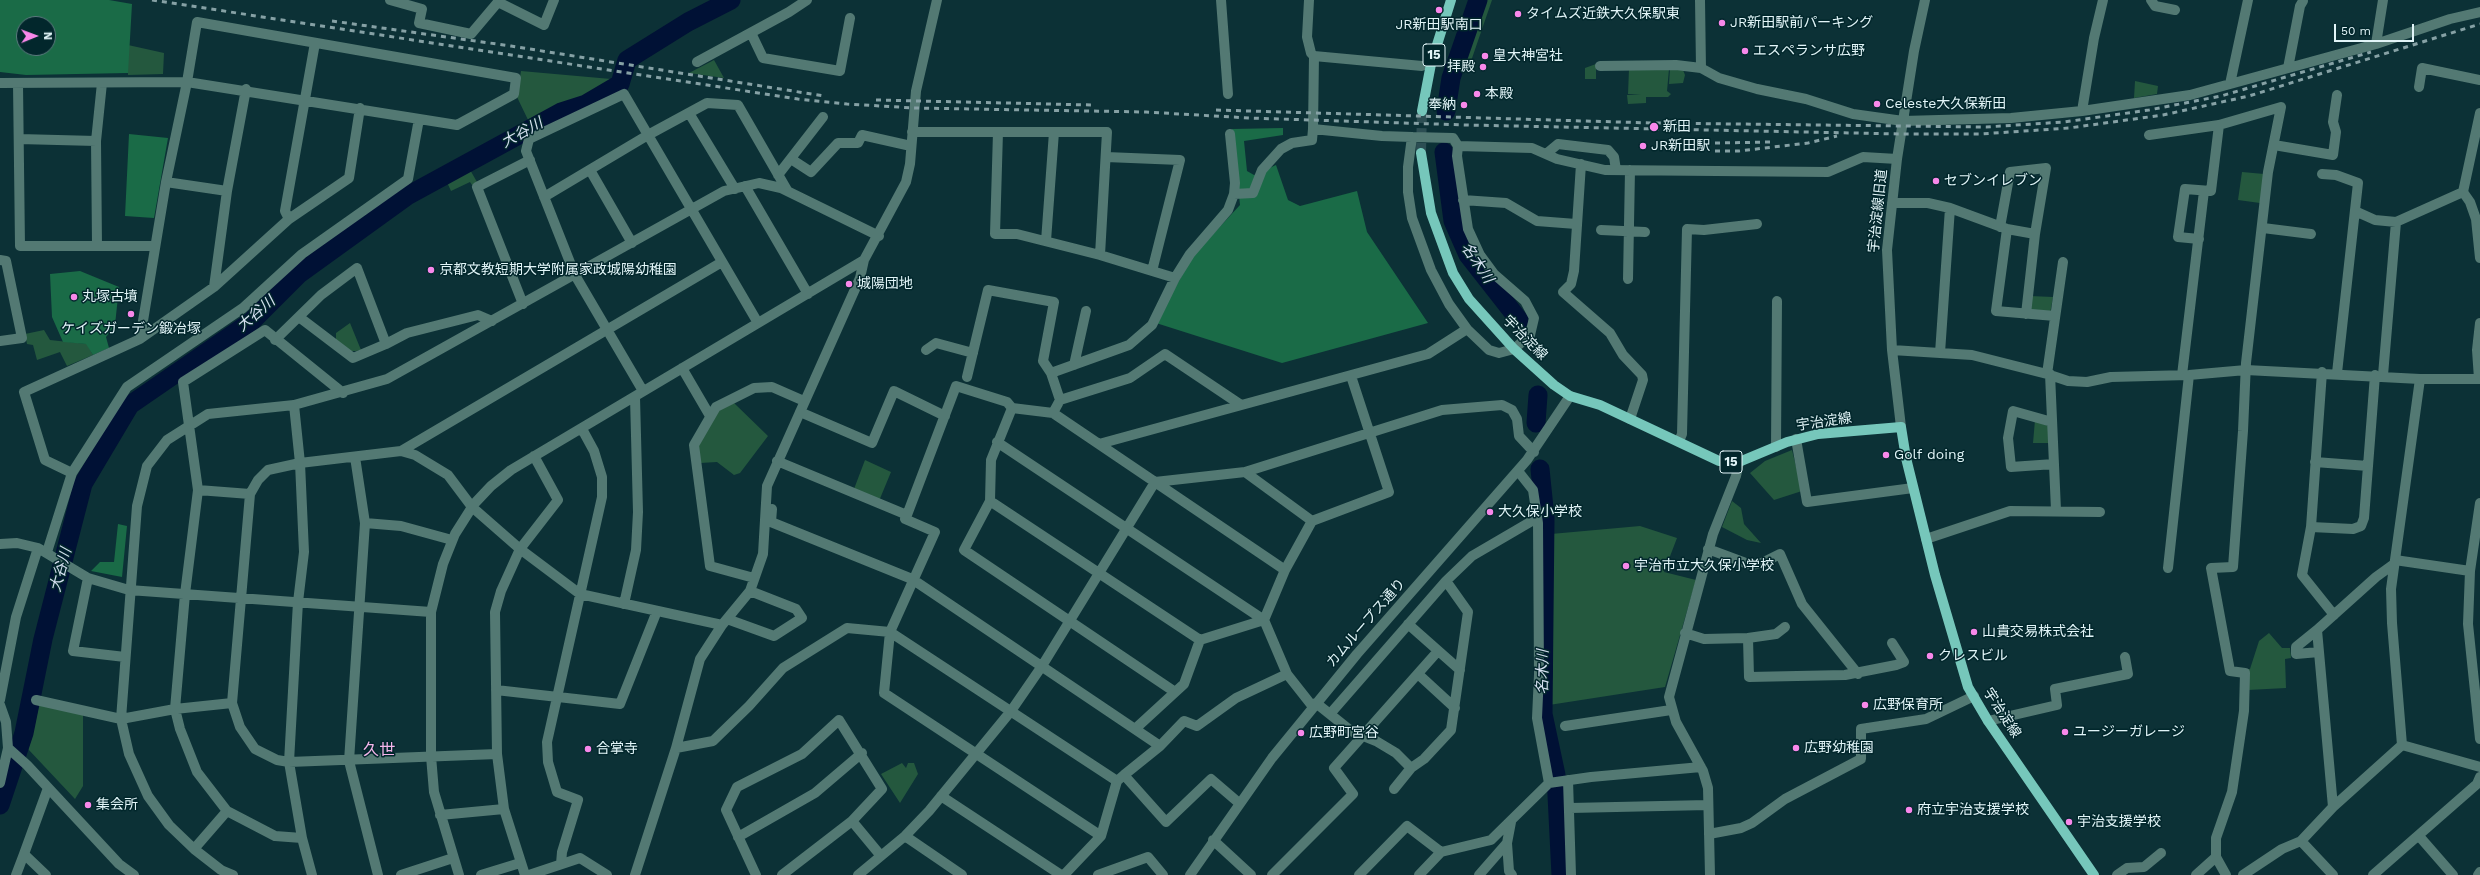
<!DOCTYPE html>
<html>
<head>
<meta charset="utf-8">
<style>
	body { margin:0 }
	#map { position:relative; width:2480px; height:875px; overflow:hidden; background:#0c3136; font-family:"Work Sans",sans-serif }
	canvas { display:block }
	.north { position:absolute; left:16px; top:16px; width:40px; height:40px; box-sizing:border-box; background:#02272c; border:1px solid #5c797e; border-radius:50%; rotate:89deg; font-size:11px; font-weight:700; line-height:16px; text-align:center; color:#e2f5f8 }
	.north::after { content:''; display:block; margin:auto; width:14px; height:18px; background:#f888ea; clip-path:polygon(50% 0,100% 100%,50% 72%,0 100%) }
	.scale { position:absolute; left:2334px; top:24px; width:80px; height:18px; box-sizing:border-box; border:2px solid #e2f5f8; border-top:0; padding-left:5px; font-size:12px; line-height:14px; white-space:nowrap; color:#e2f5f8; -webkit-text-stroke:3px #02272c; paint-order:stroke }
</style>
</head>
<body>
<div id="map">
<canvas width="2480" height="875"></canvas>
<div class="north">N</div>
<div class="scale">50 m</div>
</div>
<script>
const ctx = document.querySelector('canvas').getContext('2d');
ctx.lineJoin = 'round';
function paint(path, color) { ctx.fillStyle = color; ctx.fill(path, 'evenodd'); }
const shape = rows => new Path2D(rows.map(r => 'M' + r).join(''));
function stroke(path, color, width, dash) { ctx.strokeStyle = color; ctx.lineWidth = width; ctx.lineCap = dash ? 'butt' : 'round'; ctx.setLineDash(dash || []); ctx.stroke(path); }
function write(font, color, halo, rows, align = 'center') {
  ctx.font = font + ' "Work Sans","Noto Sans JP",sans-serif'; ctx.lineWidth = 3; ctx.setLineDash([]); ctx.textBaseline = 'middle'; ctx.strokeStyle = halo; ctx.fillStyle = color; for (const [text, x, y, turn = 0] of rows) {
    ctx.save(); ctx.translate(x, y); ctx.rotate((+turn || 0) * Math.PI / 180); ctx.textAlign = isNaN(turn) ? turn : align; if (halo) ctx.strokeText(text, 0, 0); ctx.fillText(text, 0, 0); ctx.restore();
  }
}
paint(shape([
	[1482,0,1492,0,1469,67,1459,77,1457,76],
	[128,45,164,53,163,74,128,75],
	[714,60,724,78,689,73],
	[1596,64,1596,79,1585,79,1585,68],
	[1629,69,1669,69,1667,91,1671,94,1668,97,1646,97,1646,103,1628,104,1627,95,1641,95,1628,94],
	[1670,69,1683,70,1685,75,1683,83,1669,84],
	[521,71,611,79,607,88,586,101,568,107,530,124,517,97],
	[2135,81,2158,86,2157,94,2134,98],
	[469,168,477,182,472,185,470,182,451,191,446,180],
	[2242,172,2264,174,2260,203,2238,200],
	[2030,296,2053,297,2050,314,2029,312],
	[350,323,361,350,356,351,349,351,336,341,336,333],
	[44,330,50,340,87,344,93,355,67,366,60,352,37,360,33,345,27,344,25,334],
	[734,403,768,436,740,473,734,475,717,462,700,463,698,445,718,410],
	[2035,420,2048,426,2049,443,2033,443],
	[1792,450,1802,491,1774,500,1750,473,1765,461],
	[865,460,891,472,879,501,854,489],
	[1732,501,1741,508,1744,524,1761,543,1747,540,1722,527],
	[1640,526,1677,538,1664,572,1696,580,1665,687,1549,705,1553,673,1551,534],
	[2269,633,2282,648,2290,648,2291,658,2285,659,2286,688,2248,690,2246,669,2250,669,2259,641],
	[39,705,83,713,83,786,75,799,28,749,32,737],
	[902,763,906,768,908,763,914,763,918,774,900,803,881,774]
]), '#24583e');
paint(shape([
	[0,0,109,0,132,4,128,73,26,75,0,72],
	[24,24,48,24,48,48,24,48],
	[1283,128,1283,135,1244,141,1247,171,1254,175,1276,165,1288,200,1300,206,1357,191,1367,232,1428,323,1282,363,1156,323,1192,257,1240,205,1232,129],
	[129,134,168,138,154,218,125,216],
	[80,271,119,287,115,325,106,337,109,348,93,355,86,344,63,342,52,317,50,274],
	[118,524,127,526,122,577,91,571,100,562,114,562]
]), '#1a6b47');
stroke(shape([
	[1446,111,1451,78,1478,0],
	[1444,152,1453,221,1468,255,1519,320],
	[1536,423,1538,395],
	[1540,469,1545,518,1543,714,1556,775,1561,875],
	[0,805,24,733,43,639,83,484,130,405,252,321,299,274,407,196,561,112,586,104,620,84,627,60,688,22,731,0]
]), '#001135', 19);
stroke(shape([
	[1421,153,1422,111]
]), '#2c4e53', 10, [10, 5]);
stroke(shape([
	[390,0,422,9,419,23,471,34,498,2,544,25,554,0],
	[1221,0,1228,94],
	[1309,0,1307,37,1311,53,1314,56,1313,129],
	[1700,0,1701,68],
	[2151,0,2155,6,2175,10],
	[751,33,763,58,840,71,850,18],
	[2376,44,2383,0],
	[1314,56,1422,66],
	[697,62,789,12,807,0],
	[1600,66,1676,65,1701,68,1719,78,1757,89,1806,99,1853,114,1903,121,2011,118,2082,111,2190,95,2376,44,2450,19,2480,12],
	[2288,68,2300,6,2303,1],
	[0,83,187,82,457,125,514,94,516,78,197,22,187,82,166,182],
	[18,84,20,246,155,246],
	[2230,84,2248,0],
	[2419,87,2422,68,2480,80],
	[2082,111,2094,38,2103,0],
	[689,113,735,189],
	[912,132,1107,132,1100,255,1017,234,995,234,998,132],
	[2149,135,2219,125,2281,107,2268,172,2246,363,2243,431,2233,567,2211,568,2230,671,2245,673,2244,711,2232,792,2216,838,2216,857,2226,875],
	[1412,137,1453,138,1458,146,1457,156,1468,229,1480,255,1494,274,1525,301,1534,318,1530,335,1514,349,1499,353,1489,350,1467,329,1449,304,1431,270,1412,218,1408,192,1408,167,1412,137],
	[19,139,96,141],
	[2274,145,2333,155,2336,132,2333,122,2337,95],
	[1458,146,1532,148,1557,159,1605,170,1828,172,1863,157,1897,159],
	[1546,154,1558,144,1608,150,1614,157,1616,170],
	[1106,157,1180,160,1152,271],
	[791,159,811,172,838,143,858,143,862,135,911,146],
	[1581,164,1574,271,1571,284,1563,292,1610,333,1623,355,1642,375,1643,380,1630,419],
	[590,170,632,243],
	[2322,174,2336,175,2358,183,2337,373],
	[778,175,823,117],
	[745,186,808,294],
	[227,191,166,182,140,339,214,287,289,219,349,178,360,108],
	[2463,192,2480,113],
	[1234,194,1253,193,1262,170,1281,149,1292,143,1312,140,1313,129,1382,136,1412,137],
	[544,197,648,135,707,103,738,105,787,190],
	[1463,200,1506,203,1537,221,1576,224],
	[1892,203,1928,203,1950,208,2007,229,2035,234,2026,314],
	[2355,211,2375,220,2396,222],
	[289,219,285,211,315,43],
	[2000,227,2010,172,2046,168,2035,234],
	[2263,228,2311,234],
	[2007,229,1996,311,2055,316],
	[1601,230,1645,232],
	[2199,239,2178,237,2185,189,2211,191,2219,125],
	[1046,241,1054,132],
	[97,246,96,141,102,83],
	[0,260,6,261,22,338,0,341],
	[1175,278,1190,254,1228,210,1234,194,1235,183,1230,134],
	[1628,279,1630,170],
	[214,287,227,191,246,89],
	[523,304,477,187,530,160],
	[299,317,353,358,386,344],
	[275,340,321,295,357,268,386,344,407,333,478,315,492,321],
	[926,350,936,343,973,353],
	[1892,350,1972,355,2047,374,2068,381,2087,382,2111,377,2189,375,2246,370,2420,379,2480,379],
	[1940,353,1950,208],
	[1074,365,1086,311],
	[682,368,710,416],
	[2322,372,2311,527,2302,575,2334,615],
	[2047,374,2063,262],
	[2050,374,2056,510],
	[2182,375,2204,191],
	[2383,375,2396,222,2463,192,2470,202,2476,219,2480,258],
	[967,377,988,290,1054,302,1043,361,1051,373],
	[2479,379,2477,350,2480,323],
	[643,391,575,275,526,151,529,139,624,94,758,323],
	[1060,400,1130,378,1165,354,1241,405],
	[294,405,300,463,304,552,298,602,289,762,302,838,312,875],
	[800,412,872,443,894,391,945,416],
	[1053,413,1060,400,1051,373,1129,345,1152,325,1175,278,1100,255],
	[2052,422,2013,411,2008,438,2011,467,2054,464],
	[1901,427,1892,350,1887,250,1897,159,1914,51,1925,0],
	[1796,439,1807,502,1913,488],
	[1679,441,1682,434,1687,229,1704,230,1757,224],
	[997,442,1264,620],
	[1099,444,1428,354,1467,329],
	[1776,447,1777,301],
	[401,451,722,262],
	[355,457,365,523,349,761,378,875],
	[777,461,907,515,905,519,935,532,890,632,884,693,1101,836],
	[2315,462,2368,466],
	[1245,472,1312,521],
	[72,473,45,460,24,392,140,339],
	[198,490,250,494],
	[990,501,1200,640],
	[2480,503,2470,571,2468,624,2480,739],
	[772,509,771,522,912,579,1160,746],
	[907,515,956,386,1007,402,1012,408],
	[365,523,401,526,452,540],
	[2311,527,2353,529,2361,526,2364,518,2375,375],
	[1926,539,2010,511,2100,512],
	[0,544,17,543,38,548,88,578,129,590,431,612],
	[1708,549,1751,565,1762,563,1780,554,1802,604,1858,674],
	[47,552,72,473,127,387,243,308,302,254,408,179,419,119],
	[2395,560,2470,571],
	[2168,568,2189,375],
	[88,578,73,651,125,657],
	[754,578,710,566,694,445,716,407,754,388,772,387,804,401],
	[624,604,636,550,638,512,635,397],
	[727,619,774,636,802,618,796,609,750,591],
	[1408,624,1460,670],
	[2317,630,2296,647,2296,654,2319,652],
	[1685,633,1704,639,1748,638,1749,677,1845,675,1896,665,1904,662,1892,643],
	[1748,638,1776,634,1785,627],
	[1200,640,1264,620],
	[1418,674,1455,708],
	[496,690,620,704,657,611],
	[1175,692,964,550,990,501,991,460,1012,408,1053,413,1285,570],
	[0,700,16,617,38,548],
	[36,700,121,719,175,709,232,703],
	[1316,703,1351,731,1376,741,1396,753,1411,768],
	[0,705,6,722,8,748,0,783],
	[1313,707,1287,674,1264,620,1285,570,1312,521,1389,492,1351,376],
	[1330,714,1446,581,1472,556,1537,518],
	[1988,721,2057,705,2055,689,2128,674,2125,657],
	[1565,726,1671,710],
	[1135,729,1184,684,1200,640],
	[2402,745,2392,623,2391,589,2420,379],
	[8,748,27,765,119,864,134,875],
	[676,748,713,741,749,706,783,668,847,628,890,632,1117,781],
	[497,754,289,762,277,760,255,749,240,727,232,703,250,494,258,480,268,470,300,463,401,451,415,455,448,475,472,507,520,549,580,594,722,625],
	[1124,775,1166,822,1211,779,1239,803],
	[1568,780,1571,875],
	[1549,783,1591,777,1701,767],
	[1394,789,1411,768,1424,759,1451,730,1468,612,1446,581],
	[941,796,1061,875],
	[2333,807,2317,630,2376,577,2394,564],
	[1570,808,1708,805],
	[440,815,504,809],
	[852,821,881,856],
	[1709,834,1741,828,1752,823,1785,799,1861,759,1861,729,1926,719,1974,696],
	[905,836,962,875],
	[2419,836,2453,875],
	[738,837,815,793,862,753],
	[302,838,275,836,227,811,197,772,180,729,175,709,185,594,198,490,183,382,265,330,343,393],
	[1213,840,1251,875],
	[2301,841,2333,875],
	[1507,843,1509,871,1512,875],
	[194,849,227,811],
	[561,864,562,852,578,800,557,792,548,762,547,742,602,497,602,477,594,451,582,429],
	[16,875,24,854],
	[46,875,24,854,48,788],
	[233,875,221,870,194,849,169,825,148,796,129,754,121,719,137,506,147,466,167,440,208,414,294,405,387,379,724,191,759,183,781,188,879,236],
	[401,875,453,858],
	[459,875,434,792,431,756,431,612,443,564,455,534,474,504,491,486,511,470,864,260,906,182,910,164,916,91,937,0],
	[481,875,520,863],
	[525,875,504,809,497,754,495,612,501,591,520,549,558,500,534,456],
	[529,875,580,858,607,875],
	[635,875,676,748,700,659,722,625,750,591,763,554,767,486,860,278,864,260],
	[756,875,726,810,737,787,802,754,839,720,882,789,852,821,782,875],
	[858,875,905,836,929,811,1011,711,1042,666,1155,482,1245,472,1442,410,1502,405,1512,410,1517,419,1519,436,1534,452],
	[1064,875,1101,836,1117,781,1124,775,1160,746,1184,721,1197,726,1236,698,1287,674],
	[1098,875,1148,857,1163,875],
	[1190,875,1272,758,1357,654,1527,460,1570,396],
	[1272,875,1353,794,1334,768,1438,651],
	[1359,875,1407,826,1441,852],
	[1419,875,1441,852,1491,840,1549,783,1537,718,1539,674,1538,523,1533,490,1518,471],
	[1479,875,1507,843,1511,822],
	[1710,875,1708,788,1703,771,1676,722,1669,697,1713,534,1736,476,1739,462],
	[2117,875,2127,868,2144,867,2161,853],
	[2196,875,2216,857],
	[2243,875,2282,849,2301,841,2333,807,2402,745,2480,767],
	[2373,875,2477,784,2480,777],
	[2478,875,2480,872]
]), '#537973', 10);
stroke(shape([
	[1422,111,1431,64,1451,0],
	[1421,153,1431,213,1453,273,1469,299,1514,349,1554,385,1570,396,1600,405,1719,461,1739,462,1787,442,1818,434,1901,427,1906,458,1935,575,1968,687,1988,721,2094,875]
]), '#76c7bb', 10);
stroke(shape([
	[152,0,798,99,847,104,914,108,1146,112,1249,118,1466,125,1901,134,1980,134,2069,128,2163,115,2249,96,2480,24],
	[332,21,511,46,824,96],
	[876,100,1092,105],
	[1216,110,1652,123,1986,127,2064,122,2149,110,2221,96,2371,52],
	[1715,143,1772,142],
	[1715,151,1739,151,1808,143,1837,136]
]), '#86a1a5', 3, [5, 5]);
for (const [x, y, r, color] of [
	[1439,10,4,"#f888ea"],
	[1518,14,4,"#f888ea"],
	[1722,23,4,"#f888ea"],
	[1745,51,4,"#f888ea"],
	[1485,56,4,"#f888ea"],
	[1483,67,4,"#f888ea"],
	[1477,94,4,"#f888ea"],
	[1877,104,4,"#f888ea"],
	[1464,105,4,"#f888ea"],
	[1654,127,5,"#f888ea"],
	[1643,146,4,"#f888ea"],
	[1936,181,4,"#f888ea"],
	[431,270,4,"#f888ea"],
	[849,284,4,"#f888ea"],
	[74,297,4,"#f888ea"],
	[131,314,4,"#f888ea"],
	[1886,455,4,"#f888ea"],
	[1490,512,4,"#f888ea"],
	[1626,566,4,"#f888ea"],
	[1974,632,4,"#f888ea"],
	[1930,656,4,"#f888ea"],
	[1865,705,4,"#f888ea"],
	[2065,732,4,"#f888ea"],
	[1301,733,4,"#f888ea"],
	[1796,748,4,"#f888ea"],
	[588,749,4,"#f888ea"],
	[88,805,4,"#f888ea"],
	[1909,810,4,"#f888ea"],
	[2069,822,4,"#f888ea"]
]) { const dot = new Path2D(); dot.arc(x, y, r, 0, 2 * Math.PI); ctx.fillStyle = color; ctx.fill(dot); stroke(dot, '#02272c', 1.5); }
for (const [x, y, w] of [
	[1434,55,22],
	[1731,462,22]
]) { const box = new Path2D(); box.roundRect(x - w / 2, y - 11, w, 22, 3); ctx.fillStyle = '#02272c'; ctx.fill(box); stroke(box, '#e2f5f8', 1); }
write('bold 13px', '#e2f5f8', null, [
	["15",1434,55],
	["15",1731,462]
]);
write('14px', '#e2f5f8', '#02272c', [
	["タイムズ近鉄大久保駅東",1526,14],
	["JR新田駅前パーキング",1730,23],
	["JR新田駅南口",1439,25,"center"],
	["エスペランサ広野",1753,51],
	["皇大神宮社",1493,56],
	["拝殿",1475,67,"right"],
	["本殿",1485,94],
	["Celeste大久保新田",1885,104],
	["奉納",1456,105,"right"],
	["新田",1663,127],
	["JR新田駅",1651,146],
	["セブンイレブン",1944,181],
	["京都文教短期大学附属家政城陽幼稚園",439,270],
	["城陽団地",857,284],
	["丸塚古墳",82,297],
	["ケイズガーデン鍛冶塚",131,329,"center"],
	["Golf doing",1894,455],
	["大久保小学校",1498,512],
	["宇治市立大久保小学校",1634,566],
	["山貴交易株式会社",1982,632],
	["クレスビル",1938,656],
	["広野保育所",1873,705],
	["ユージーガレージ",2073,732],
	["広野町宮谷",1309,733],
	["広野幼稚園",1804,748],
	["合掌寺",596,749],
	["集会所",96,805],
	["府立宇治支援学校",1917,810],
	["宇治支援学校",2077,822]
], 'left');
write('14px', '#e2f5f8', '#02272c', [
	["宇治淀線旧道",1878,211,-84],
	["宇治淀線",1525,338,45],
	["宇治淀線",1824,422,-8],
	["カムループス通り",1366,623,-49],
	["宇治淀線",2002,713,57]
]);
write('italic 15px', '#d6e1f1', '#02272c', [
	["大谷川",522,133,-29],
	["名木川",1477,263,56],
	["大谷川",256,314,-41],
	["大谷川",61,570,-75],
	["名木川",1543,672,-89]
]);
write('16px', '#f4b5ea', '#02272c', [
	["久世",379,750]
]);
</script>
</body>
</html>
